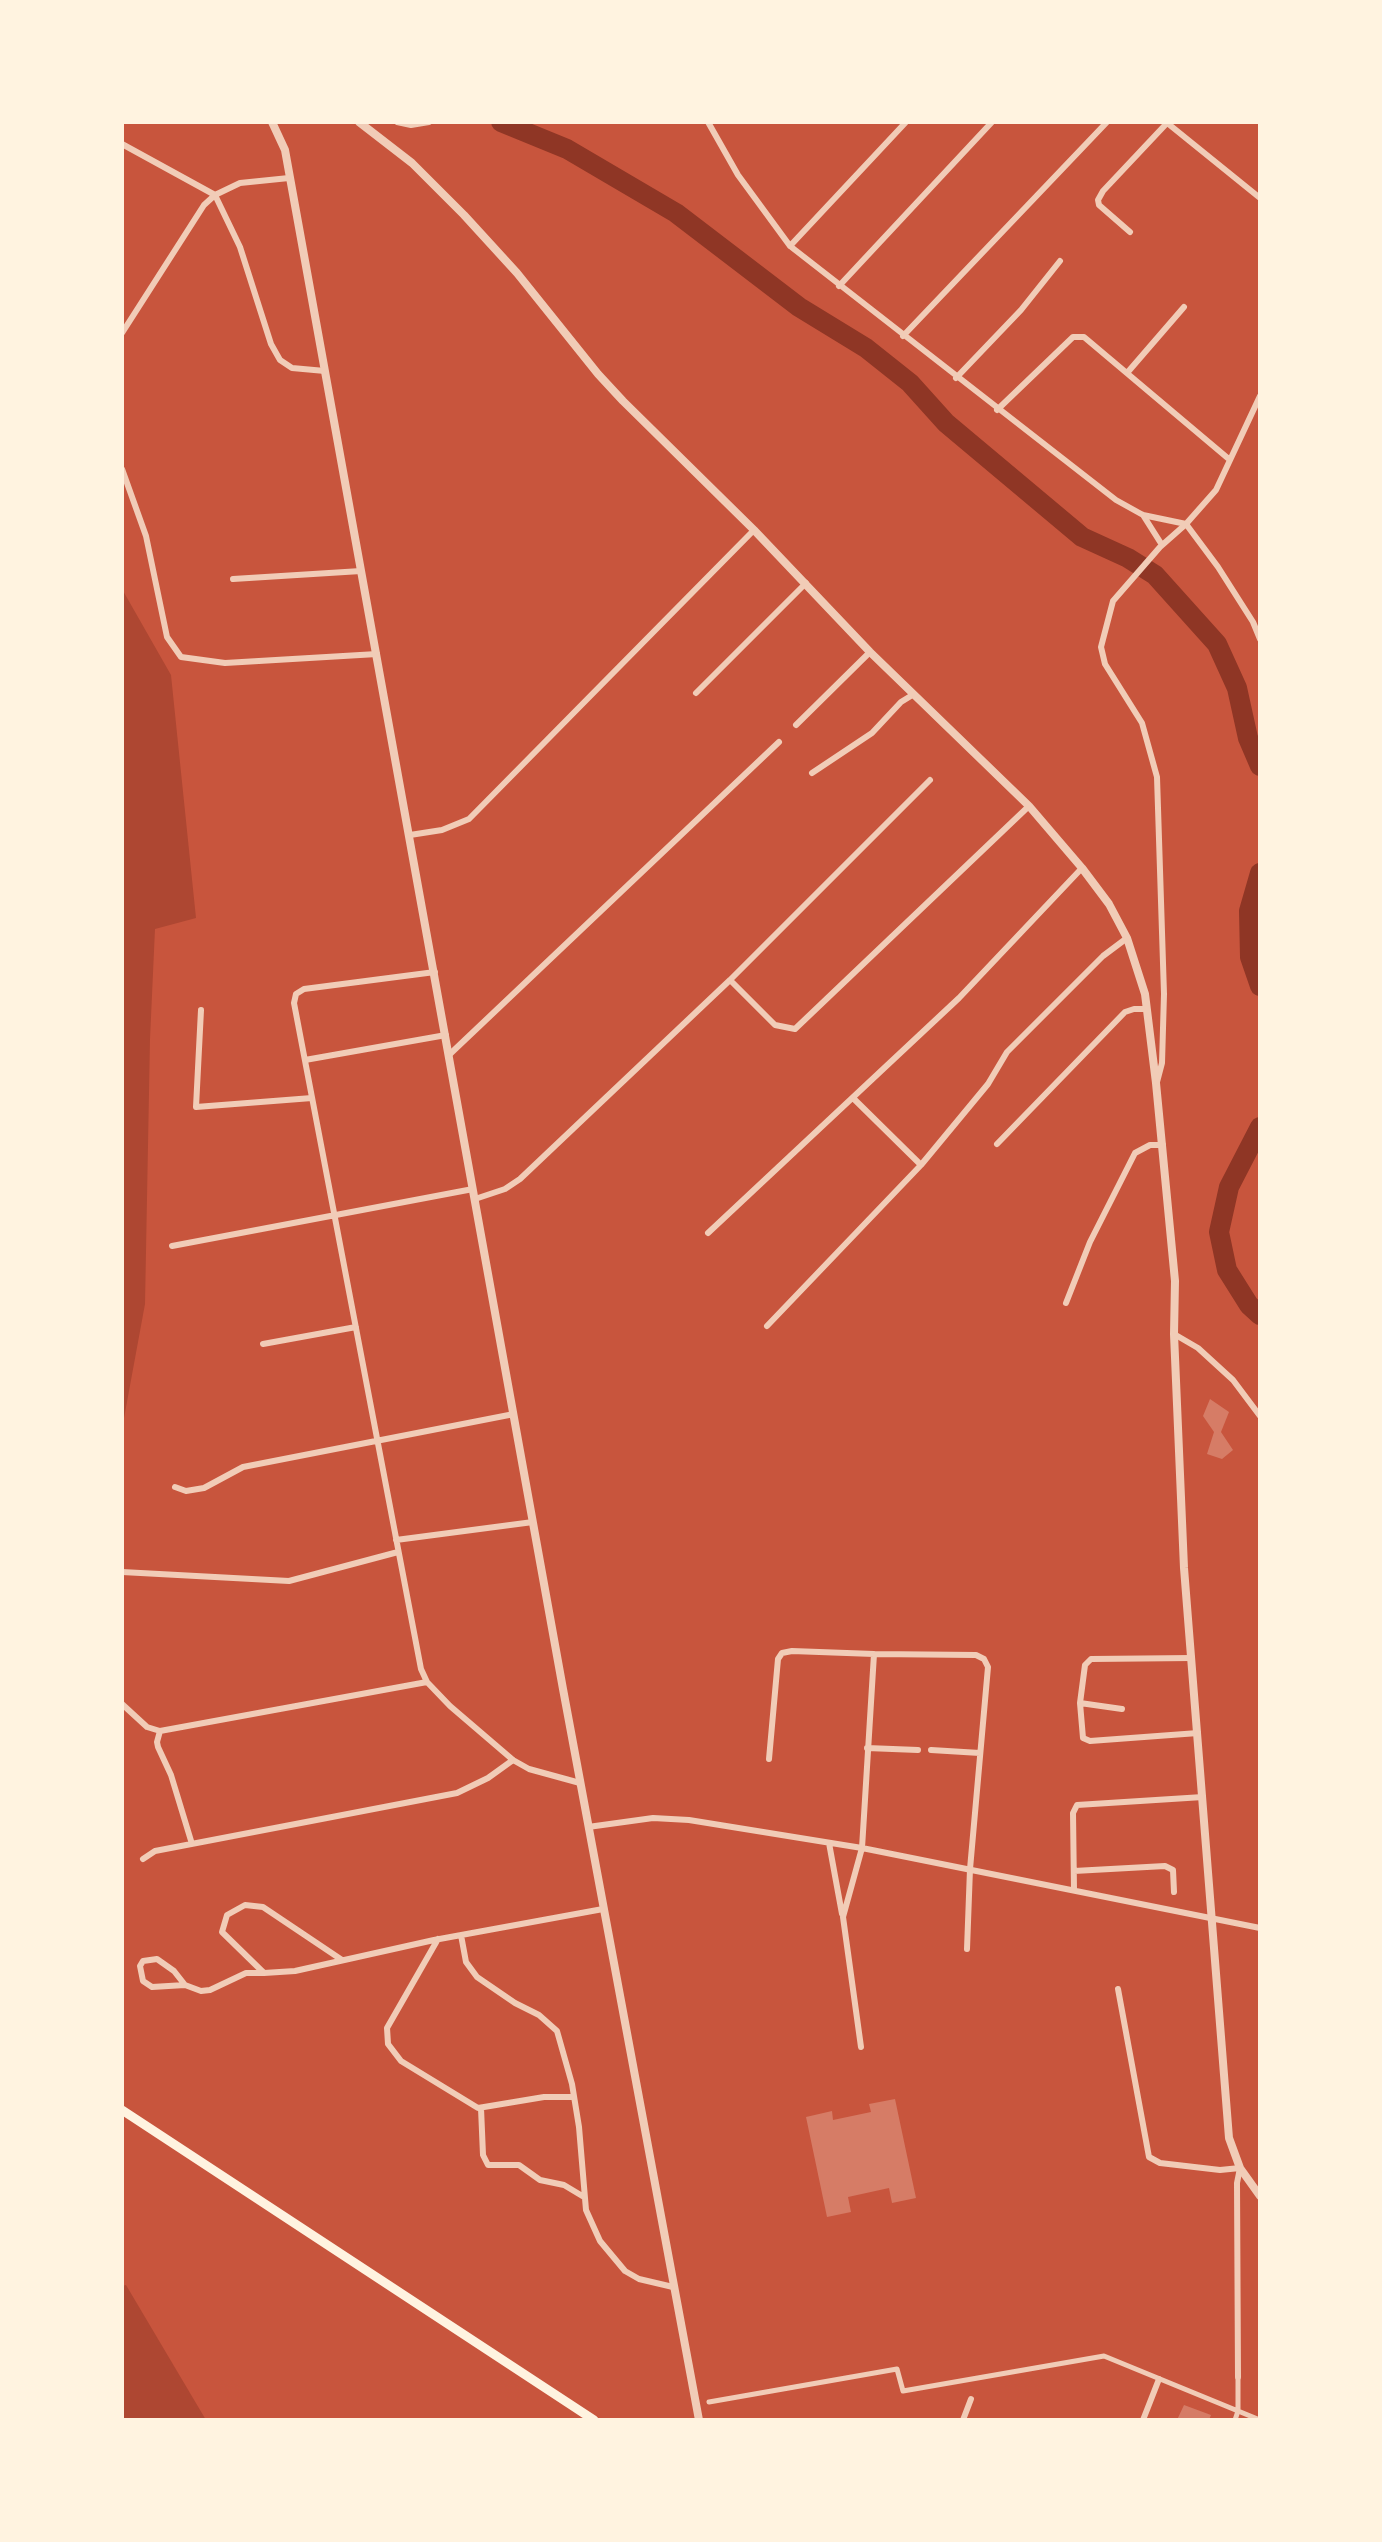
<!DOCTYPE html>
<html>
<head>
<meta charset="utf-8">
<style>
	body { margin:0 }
	#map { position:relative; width:1382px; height:2542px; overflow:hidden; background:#c8553d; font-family:"Fira Sans",sans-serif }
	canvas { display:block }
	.frame { position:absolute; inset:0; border:124px solid #fff3e0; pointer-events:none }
</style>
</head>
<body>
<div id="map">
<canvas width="1382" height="2542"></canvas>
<div class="frame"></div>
</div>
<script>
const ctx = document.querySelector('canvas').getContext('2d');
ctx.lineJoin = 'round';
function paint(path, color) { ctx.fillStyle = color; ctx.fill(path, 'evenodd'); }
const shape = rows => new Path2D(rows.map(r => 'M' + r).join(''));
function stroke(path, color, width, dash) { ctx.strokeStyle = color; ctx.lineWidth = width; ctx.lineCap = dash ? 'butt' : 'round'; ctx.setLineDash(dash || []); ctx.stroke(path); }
paint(shape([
	[122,589,171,675,196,918,155,929,150,1039,145,1304,122,1429],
	[126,2285,206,2420,122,2420,122,2286]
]), '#ae4732');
stroke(shape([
	[501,122,567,149,676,213,799,307,866,348,910,383,946,423,1082,537,1128,558,1155,575,1217,644,1237,688,1248,738,1260,766],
	[1260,873,1249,911,1250,957,1260,986],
	[1260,1127,1229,1187,1219,1232,1227,1270,1249,1305,1260,1315]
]), '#8f3625', 20);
paint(shape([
	[1210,1399,1229,1412,1221,1432,1233,1450,1222,1459,1207,1454,1214,1432,1203,1416],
	[895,2099,916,2198,892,2203,889,2188,848,2197,851,2212,827,2217,806,2117,832,2111,833,2120,871,2112,869,2104],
	[1184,2405,1211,2415,1209,2420,1177,2420]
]), '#d67c66');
stroke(shape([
	[709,2402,897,2369,903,2391,1104,2356,1260,2420],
	[1235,2420,1238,2411,1238,2377]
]), '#f1ccb7', 5);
stroke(shape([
	[397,122,411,125,429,122],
	[708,122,738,175,790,246,1116,500,1143,515,1186,524],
	[1166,122,1260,198],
	[122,144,215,195,240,247,271,344,280,360,292,368,325,371],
	[1130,232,1099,205,1098,200,1103,191,1167,123],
	[790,246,906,122],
	[839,286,992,122],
	[122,333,204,205,215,195,240,183,289,178],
	[903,336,1107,122],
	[1127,373,1184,307],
	[956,378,1021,310,1060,261],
	[997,410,1073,337,1084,337,1230,460],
	[122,469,146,536,167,637,181,657,225,663,377,654],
	[1143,515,1162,545],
	[1186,524,1218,567,1253,622,1260,639],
	[233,579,361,571],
	[696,693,806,583],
	[796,725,870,652],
	[812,773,872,733,901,702,914,694],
	[410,835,442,830,469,819,754,530],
	[435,972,304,989,296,994,294,1003,421,1669,427,1682,450,1706,513,1760,529,1769,580,1783],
	[730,980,775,1025,795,1029,1029,806],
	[201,1010,196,1107,312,1098],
	[450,1054,779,742],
	[305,1060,446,1035],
	[1157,1082,1162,1063,1164,994,1157,777,1142,723,1105,664,1101,647,1113,601,1160,547,1186,524,1216,490,1260,396],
	[853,1098,921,1165],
	[997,1144,1125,1012,1134,1009,1147,1009],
	[475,1199,505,1189,520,1179,730,980,930,780],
	[708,1233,959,998,1082,868],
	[172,1246,473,1189],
	[1066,1303,1090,1242,1135,1153,1150,1145,1163,1145],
	[767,1326,921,1165,988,1084,1007,1052,1103,956,1127,938],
	[1174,1334,1198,1348,1233,1380,1260,1416],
	[263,1344,356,1327],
	[175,1487,186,1491,204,1488,243,1467,514,1414],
	[396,1540,533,1522],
	[122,1572,289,1581,398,1552],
	[1080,1703,1085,1665,1091,1659,1192,1658],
	[122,1704,147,1727,160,1731,427,1682],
	[1122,1709,1080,1703,1083,1738,1090,1741,1198,1733],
	[160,1731,157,1742,158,1747,171,1775,192,1844],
	[867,1748,918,1750],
	[931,1750,980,1753],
	[769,1759,778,1659,782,1653,792,1651,874,1654],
	[588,1827,653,1818,689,1820,862,1848,1260,1928],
	[829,1843,842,1914],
	[143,1859,155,1851,457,1793,488,1778,513,1760],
	[1074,1871,1165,1866,1173,1870,1174,1892],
	[1074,1890,1073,1813,1077,1805,1203,1797],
	[461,1935,466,1962,477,1977,515,2003,539,2015,557,2031,572,2084,579,2127,586,2210,600,2241,625,2271,639,2279,673,2287],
	[438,1939,387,2028,388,2044,401,2061,478,2108,544,2097,573,2097],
	[342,1960,263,1907,245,1905,227,1915,222,1932,264,1973,295,1971,434,1940,603,1909],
	[185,1985,152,1987,143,1981,140,1966,143,1961,157,1959,174,1971,185,1985,201,1991,210,1990,246,1973,264,1973],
	[1118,1989,1149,2157,1160,2163,1220,2170,1240,2168,1237,2183,1238,2377],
	[861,2047,843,1917,862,1848,874,1654,976,1655,984,1659,988,1667,970,1869,967,1949],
	[481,2108,483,2155,488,2165,519,2165,540,2180,564,2185,584,2197],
	[963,2420,971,2399],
	[1143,2420,1159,2379]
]), '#f1ccb7', 6);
stroke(shape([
	[272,122,285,150,563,1689,699,2420],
	[359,122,412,163,464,215,517,273,598,374,623,401,754,530,870,652,1029,806,1082,868,1109,904,1127,938,1145,994,1156,1083,1175,1281,1174,1334,1184,1568,1229,2138,1240,2168,1260,2196]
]), '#f1ccb7', 8);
stroke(shape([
	[122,2110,594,2420]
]), '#fff3e0', 9);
</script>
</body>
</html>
